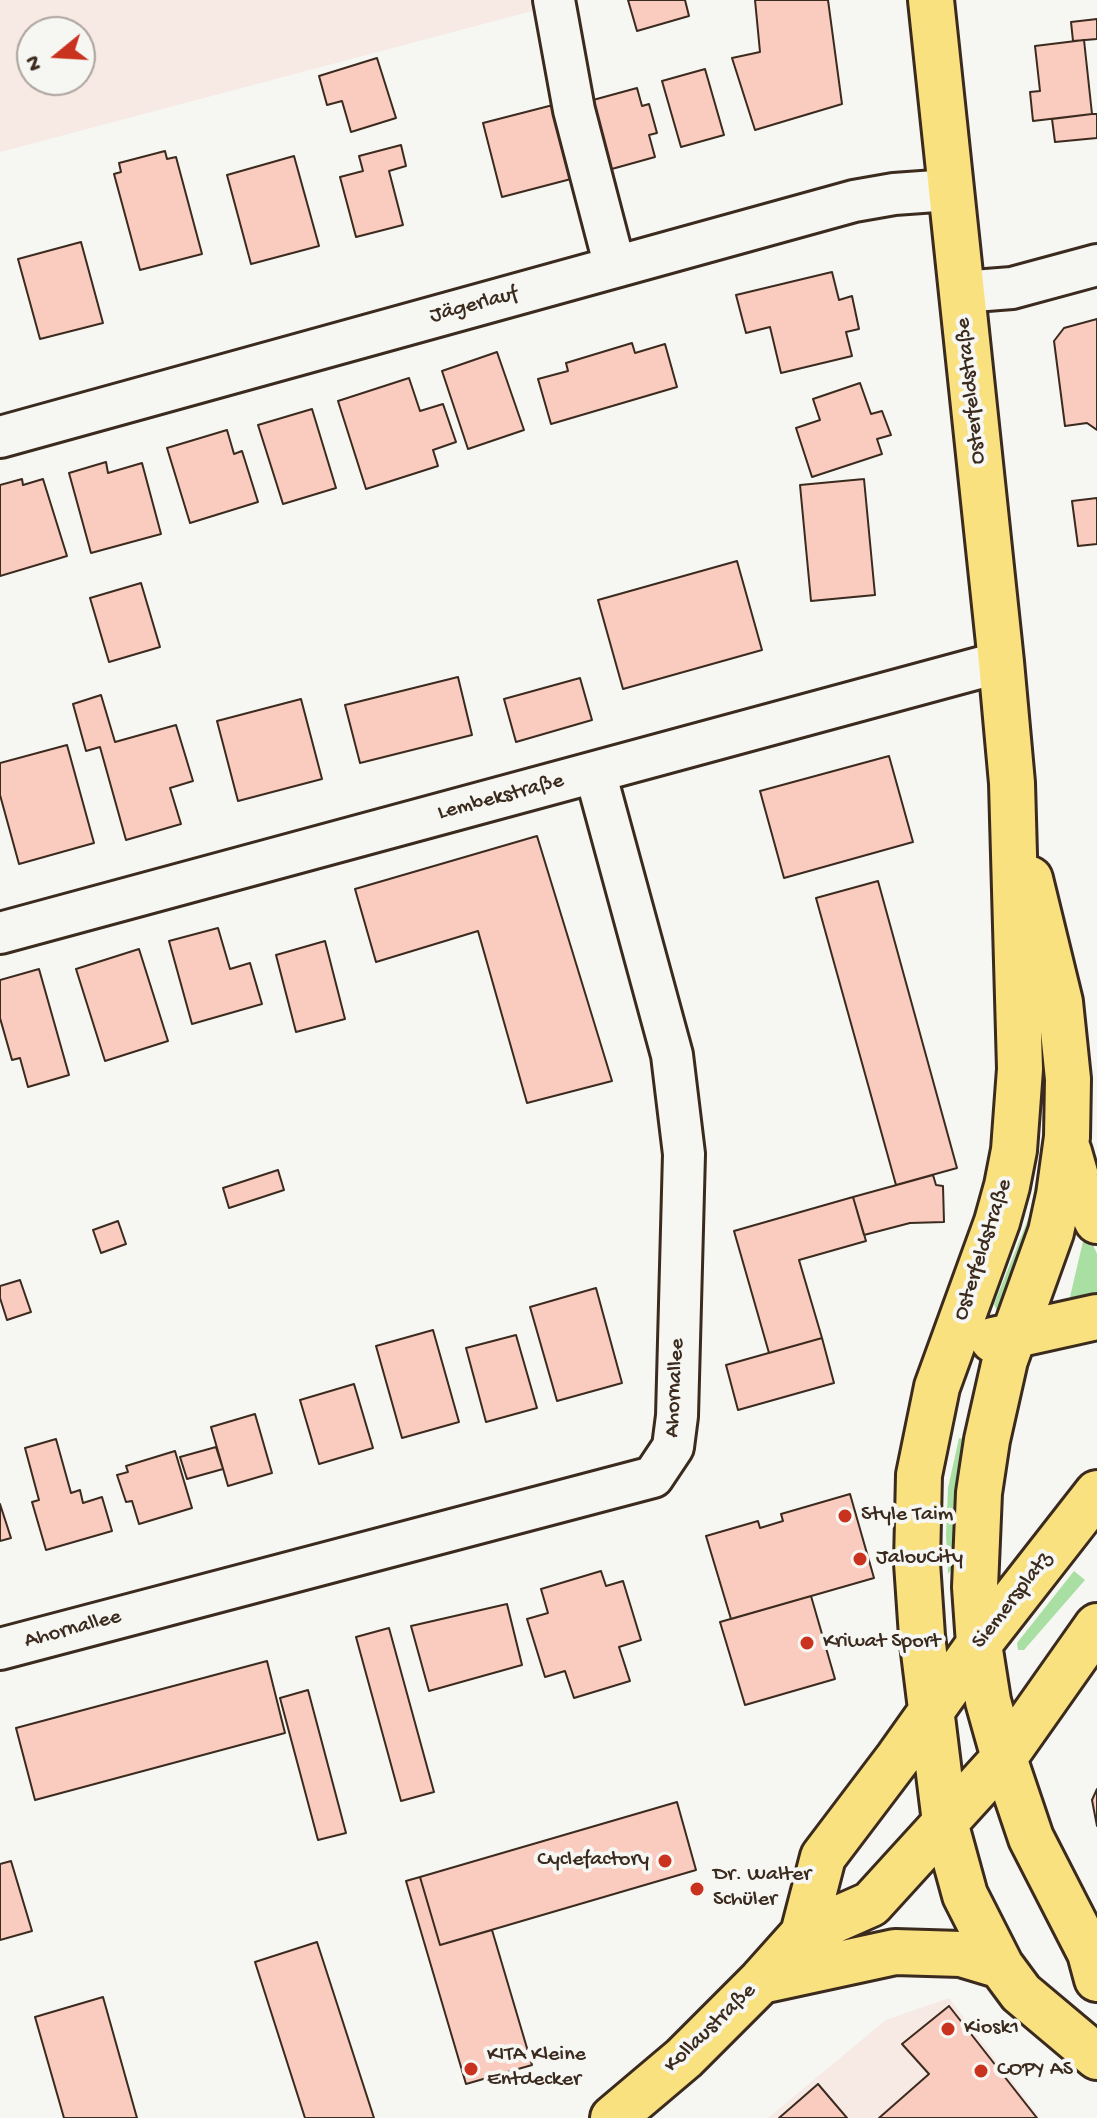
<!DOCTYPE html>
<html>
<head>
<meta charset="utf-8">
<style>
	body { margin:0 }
	#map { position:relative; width:1097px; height:2118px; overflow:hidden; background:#f6f6f2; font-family:"Gochi Hand",sans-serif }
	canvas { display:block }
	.north { position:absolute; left:16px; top:16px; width:80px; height:80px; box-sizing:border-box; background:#f6f6f2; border:2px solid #aba49d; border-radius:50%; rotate:252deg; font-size:22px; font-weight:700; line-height:32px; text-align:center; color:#3b2a1e }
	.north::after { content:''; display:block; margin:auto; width:28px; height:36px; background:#c8321e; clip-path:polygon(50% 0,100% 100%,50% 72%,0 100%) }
</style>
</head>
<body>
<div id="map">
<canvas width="1097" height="2118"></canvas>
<div class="north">N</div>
</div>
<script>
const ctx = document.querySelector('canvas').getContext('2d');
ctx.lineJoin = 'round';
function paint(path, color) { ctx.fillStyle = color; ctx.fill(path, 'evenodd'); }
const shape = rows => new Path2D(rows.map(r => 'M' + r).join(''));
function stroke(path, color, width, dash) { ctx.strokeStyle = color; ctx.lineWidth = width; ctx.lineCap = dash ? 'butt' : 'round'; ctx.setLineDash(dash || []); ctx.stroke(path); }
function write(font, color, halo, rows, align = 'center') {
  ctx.font = font + ' "Gochi Hand",sans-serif'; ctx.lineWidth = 8; ctx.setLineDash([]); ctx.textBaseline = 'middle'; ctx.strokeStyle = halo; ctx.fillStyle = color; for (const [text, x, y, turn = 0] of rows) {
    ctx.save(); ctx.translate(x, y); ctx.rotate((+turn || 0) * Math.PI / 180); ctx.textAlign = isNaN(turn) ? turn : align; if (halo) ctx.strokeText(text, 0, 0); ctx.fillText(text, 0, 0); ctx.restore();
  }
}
paint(shape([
	[0,0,535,0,536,10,0,152],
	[32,32,80,32,80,80,32,80],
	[949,1998,1040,2118,768,2118,886,2020]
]), '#f7e9e3');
paint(shape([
	[1044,1141,1048,1142,1043,1193,1000,1311,997,1311,994,1304,1029,1217],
	[1089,1236,1097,1254,1097,1294,1072,1299,1070,1297,1084,1237],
	[959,1438,964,1439,961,1469,958,1560,948,1574,946,1535,948,1488],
	[1074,1571,1085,1580,1024,1650,1018,1650,1017,1643]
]), '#a9dfa2');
const building = shape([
	[628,0,685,0,689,16,637,31,628,0],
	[755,0,828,0,842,104,755,130,732,58,760,52,755,0],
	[1097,19,1097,39,1073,41,1071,22,1097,19],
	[1084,40,1092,114,1033,121,1030,92,1040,91,1035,46,1084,40],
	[377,58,396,118,351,132,342,101,327,105,319,76,377,58],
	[705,69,724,135,681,147,662,81,705,69],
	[637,88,642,106,649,104,657,133,649,135,655,157,601,172,582,103,637,88],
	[553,105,571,179,502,197,483,123,553,105],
	[1092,114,1097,114,1097,138,1055,142,1052,119,1092,114],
	[401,145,406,166,389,171,403,225,356,237,340,177,363,171,359,156,401,145],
	[165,151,167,159,176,157,202,254,140,270,114,174,121,172,119,163,165,151],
	[294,156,319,246,251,264,227,175,294,156],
	[81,242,103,323,40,339,18,259,81,242],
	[832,272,839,300,852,296,859,329,846,332,852,356,781,373,770,327,746,333,736,295,832,272],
	[1097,319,1097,430,1087,423,1065,426,1054,341,1064,328,1097,319],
	[632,343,635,353,665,344,677,387,551,424,538,379,568,371,566,363,632,343],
	[497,352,524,430,468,449,442,371,497,352],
	[409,378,420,411,443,404,456,442,433,450,438,466,366,489,338,401,409,378],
	[860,383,871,414,882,411,891,435,877,439,882,454,812,477,796,428,820,420,813,399,860,383],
	[312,409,336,488,283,504,258,425,312,409],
	[227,430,234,454,242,451,258,502,190,523,167,448,227,430],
	[106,462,108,473,142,463,161,534,91,553,69,473,106,462],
	[22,479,23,485,43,479,67,556,0,576,0,485,22,479],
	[864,479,875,595,811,601,800,485,864,479],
	[1097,498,1097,544,1078,546,1072,501,1097,498],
	[737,561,762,650,623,689,598,600,737,561],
	[141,583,160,647,109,662,90,598,141,583],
	[458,677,472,735,360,763,345,705,458,677],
	[580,678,592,720,516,742,504,699,580,678],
	[101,695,115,742,176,725,193,781,170,788,181,824,126,840,100,747,86,751,73,704,101,695],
	[301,699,322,779,238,801,217,721,301,699],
	[67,745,94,843,19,864,0,795,0,763,67,745],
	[889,756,913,842,784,878,760,791,889,756],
	[537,836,612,1081,527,1103,478,931,376,962,355,889,537,836],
	[878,881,957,1168,896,1185,816,898,878,881],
	[218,928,230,969,250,963,262,1004,192,1024,169,941,218,928],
	[325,941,345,1019,296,1032,276,955,325,941],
	[139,949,168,1041,105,1061,76,969,139,949],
	[39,969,69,1075,28,1087,20,1058,12,1060,0,1018,0,980,39,969],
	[278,1170,284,1190,229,1208,223,1188,278,1170],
	[933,1175,936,1185,943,1186,944,1222,910,1223,864,1235,853,1197,933,1175],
	[853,1197,866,1241,799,1260,822,1338,769,1353,734,1231,853,1197],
	[118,1221,126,1244,101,1253,93,1230,118,1221],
	[20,1280,31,1312,7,1320,0,1298,0,1286,20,1280],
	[596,1288,622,1383,557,1401,530,1307,596,1288],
	[433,1330,459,1422,402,1438,376,1346,433,1330],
	[516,1335,537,1408,486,1422,466,1348,516,1335],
	[822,1338,834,1383,738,1410,726,1365,822,1338],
	[354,1384,373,1448,319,1464,300,1400,354,1384],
	[255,1414,272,1473,228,1486,211,1427,255,1414],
	[56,1439,71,1493,80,1490,83,1503,102,1497,112,1531,46,1550,32,1502,39,1500,25,1448,56,1439],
	[216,1447,223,1469,187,1479,180,1457,216,1447],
	[175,1451,192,1508,139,1524,132,1501,126,1502,117,1475,128,1472,126,1466,175,1451],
	[850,1494,874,1578,731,1619,706,1536,758,1521,760,1528,783,1521,781,1514,850,1494],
	[0,1504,11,1538,0,1541,0,1504],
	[601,1571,606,1586,623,1581,641,1640,619,1647,630,1681,574,1698,565,1671,545,1677,527,1619,548,1613,541,1589,601,1571],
	[811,1596,835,1679,745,1705,720,1622,811,1596],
	[507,1604,522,1665,429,1691,411,1626,507,1604],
	[389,1628,434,1792,401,1801,356,1637,389,1628],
	[267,1661,285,1733,35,1800,16,1728,267,1661],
	[308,1690,346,1833,318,1840,280,1698,308,1690],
	[1097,1789,1097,1826,1092,1800,1097,1789],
	[677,1802,696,1870,440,1945,420,1877,677,1802],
	[11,1861,32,1931,0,1940,0,1864,11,1861],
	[420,1877,440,1945,492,1930,532,2065,466,2084,406,1881,420,1877],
	[317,1942,374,2118,305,2118,255,1962,317,1942],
	[103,1997,137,2118,64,2118,35,2017,103,1997],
	[949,2006,1037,2118,879,2118,929,2074,902,2044,949,2006],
	[818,2084,847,2118,779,2118,818,2084]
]);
paint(building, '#facbbf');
stroke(building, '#3b2a1e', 2);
const minor = shape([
	[554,0,574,110,615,267],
	[961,292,1012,288,1097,265],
	[0,437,854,201,894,194,950,190],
	[0,933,1001,662],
	[0,1649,653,1477,673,1447,677,1416,684,1154,672,1055,595,772]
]);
const major = shape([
	[931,0,1001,662,1012,783,1020,1069,1014,1150,1007,1186,997,1222,937,1387,919,1475,917,1563,922,1636,945,1822,965,1895,1001,1966,1021,1993,1097,2057],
	[1030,879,1060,1002,1068,1079,1067,1137,1059,1195,1051,1232,1005,1360,987,1440,979,1493,975,1587,979,1644,988,1701,1004,1758,1031,1838,1090,1953,1097,1979],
	[1069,1152,1077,1180,1097,1221],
	[993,1340,1097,1317],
	[803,1934,823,1857,898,1758,979,1644,1097,1493],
	[761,1981,895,1952,961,1954,1001,1966],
	[613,2118,684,2058,761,1981,803,1934,871,1904,1004,1758,1097,1626]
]);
stroke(minor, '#3b2a1e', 46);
stroke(major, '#3b2a1e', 50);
stroke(minor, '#f6f6f2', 40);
stroke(major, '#fae180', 44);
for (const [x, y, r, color] of [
	[845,1516,8,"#c8321e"],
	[860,1559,8,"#c8321e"],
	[807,1643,8,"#c8321e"],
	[665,1861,8,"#c8321e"],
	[697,1889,8,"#c8321e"],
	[948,2029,8,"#c8321e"],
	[471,2069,8,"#c8321e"],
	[981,2071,8,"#c8321e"]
]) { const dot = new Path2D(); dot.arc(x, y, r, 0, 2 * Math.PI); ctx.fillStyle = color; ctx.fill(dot); stroke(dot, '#f6f6f2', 3); }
write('22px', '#3b2a1e', '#f6f6f2', [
	["Jägerlauf",474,306,-15],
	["Osterfeldstraße",972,391,-96],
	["Lembekstraße",501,798,-15],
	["Osterfeldstraße",984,1250,-72],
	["Ahornallee",676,1388,-87],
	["Siemersplatz",1013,1601,-52],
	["Ahornallee",73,1630,-15],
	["Kollaustraße",711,2029,-44]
]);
write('22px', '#3b2a1e', '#f6f6f2', [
	["Style Taim",861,1516],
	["JalouCity",876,1559],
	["Kriwat Sport",823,1643],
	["Cyclefactory",649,1861,"right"],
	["Dr. Walter",713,1876],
	["Schüler",713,1901],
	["Kiosk1",964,2029],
	["KITA Kleine",487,2056],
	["Entdecker",487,2081],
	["COPY AS",997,2071]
], 'left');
</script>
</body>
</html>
